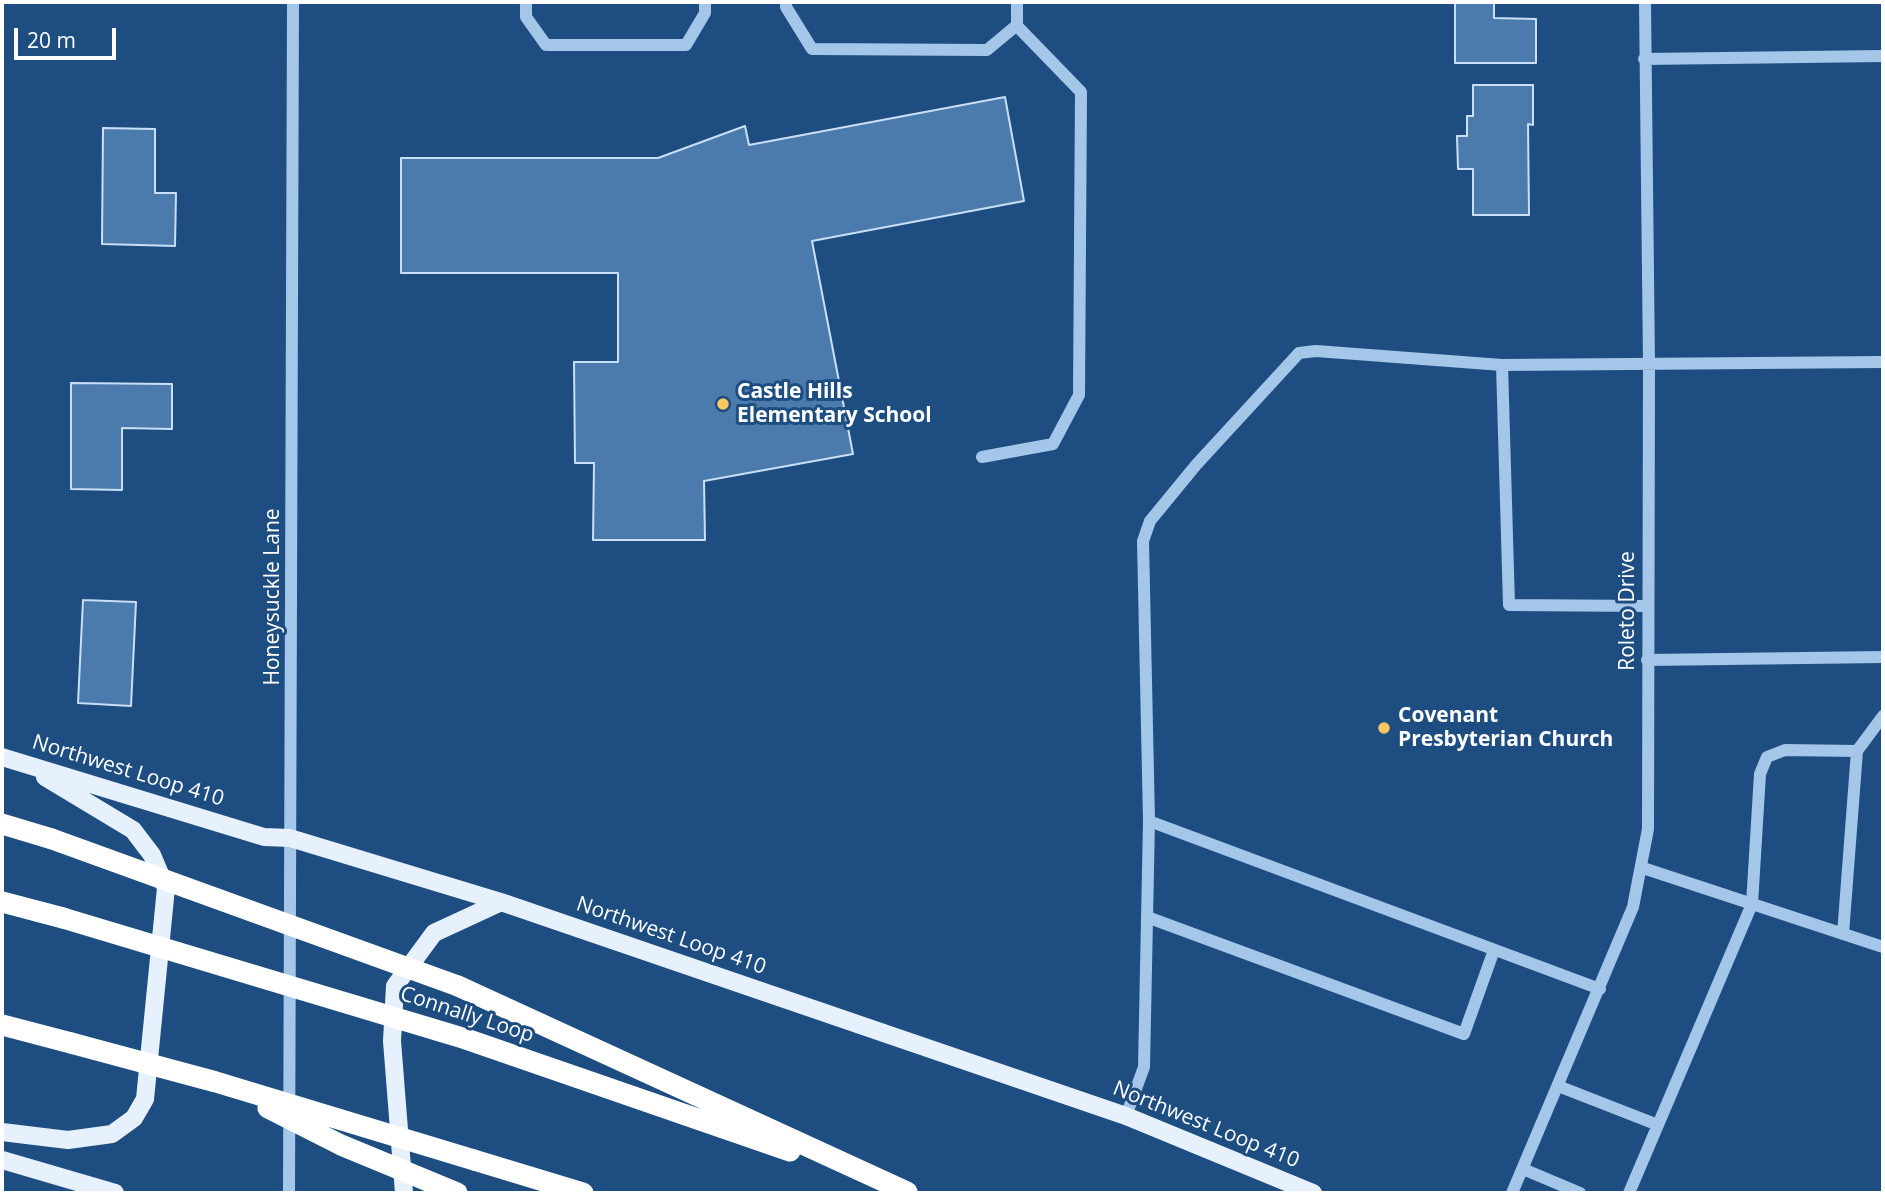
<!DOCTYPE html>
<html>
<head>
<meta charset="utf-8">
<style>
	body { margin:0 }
	#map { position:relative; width:1885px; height:1195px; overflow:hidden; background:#1e4e81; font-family:"Open Sans",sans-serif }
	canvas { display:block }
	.frame { position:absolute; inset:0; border:4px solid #fff; pointer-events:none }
	.scale { position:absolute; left:14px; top:28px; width:102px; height:32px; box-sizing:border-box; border:4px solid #fff; border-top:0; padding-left:9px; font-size:21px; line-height:24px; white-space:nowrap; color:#fff; -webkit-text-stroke:5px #1e4e81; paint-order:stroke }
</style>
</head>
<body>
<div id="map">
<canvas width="1885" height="1195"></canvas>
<div class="frame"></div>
<div class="scale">20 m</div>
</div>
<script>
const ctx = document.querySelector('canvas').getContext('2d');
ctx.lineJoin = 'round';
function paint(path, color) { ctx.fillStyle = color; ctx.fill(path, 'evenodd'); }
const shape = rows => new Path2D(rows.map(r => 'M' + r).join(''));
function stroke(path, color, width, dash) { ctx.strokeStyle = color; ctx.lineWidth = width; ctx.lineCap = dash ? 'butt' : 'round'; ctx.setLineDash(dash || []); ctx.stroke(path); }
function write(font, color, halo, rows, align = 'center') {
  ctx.font = font + ' "Open Sans",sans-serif'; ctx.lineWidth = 6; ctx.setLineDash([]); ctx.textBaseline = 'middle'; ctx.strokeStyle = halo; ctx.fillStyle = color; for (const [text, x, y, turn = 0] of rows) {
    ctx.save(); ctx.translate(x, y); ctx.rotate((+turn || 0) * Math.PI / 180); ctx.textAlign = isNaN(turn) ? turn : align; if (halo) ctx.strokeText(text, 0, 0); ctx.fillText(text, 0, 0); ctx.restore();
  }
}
const building = shape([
	[1455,2,1494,2,1494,18,1536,19,1536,63,1455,63,1455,2],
	[1473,85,1533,85,1533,125,1528,124,1529,215,1473,215,1473,169,1458,169,1457,136,1467,136,1467,116,1473,116,1473,85],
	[1005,97,1024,201,812,241,853,454,704,481,705,540,593,540,594,463,575,463,574,362,618,362,618,273,401,273,401,158,658,158,745,126,749,145,1005,97],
	[103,128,155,129,155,193,176,193,175,246,102,244,103,128],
	[71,383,172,384,172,429,122,428,122,490,71,489,71,383],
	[83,600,136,602,131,706,78,703,83,600]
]);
paint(building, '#4b7bac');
stroke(building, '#c8dff7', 2);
stroke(shape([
	[526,2,526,17,546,45,686,45,705,13,705,2],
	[786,2,786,7,812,49,987,50,1017,25,1017,2],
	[1644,59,1883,56],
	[982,457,1053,444,1079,395,1081,92,1017,26],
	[1647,606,1509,605,1502,365,1883,362],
	[1647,660,1883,657],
	[1149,821,1143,541,1150,521,1196,465,1299,353,1316,351,1502,365],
	[1643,868,1883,947],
	[1147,917,1464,1034,1494,950],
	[1843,934,1857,751],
	[1558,1086,1658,1125],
	[1126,1116,1144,1067,1149,821,1600,989],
	[1523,1169,1580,1193],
	[289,1193,293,2],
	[1512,1193,1633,907,1648,829,1649,365,1645,2],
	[1629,1193,1752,904,1760,774,1767,757,1785,750,1857,751,1883,716]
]), '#a4c6e9', 12);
stroke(shape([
	[2,757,264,837,290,838,501,902,1126,1116,1313,1193],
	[2,1132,68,1140,112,1134,134,1118,145,1099,166,888,152,855,133,830,45,777],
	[2,1160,115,1193],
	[404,1193,392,1041,395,986,434,933,501,902]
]), '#e7f1fe', 18);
stroke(shape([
	[2,824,52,839],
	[2,902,63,918],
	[458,986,907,1192],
	[2,1025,71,1043],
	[466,1039,790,1151],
	[474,1160,583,1193]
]), '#fff', 21);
stroke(shape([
	[52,839,458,986],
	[63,918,466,1039],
	[71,1043,216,1082,474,1160],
	[268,1108,341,1145,457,1193]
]), '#fff', 21);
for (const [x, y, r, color] of [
	[723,404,7,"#f8c663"],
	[1384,728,7,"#f8c663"]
]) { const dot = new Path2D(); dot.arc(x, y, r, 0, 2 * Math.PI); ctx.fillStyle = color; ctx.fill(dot); stroke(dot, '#1e4e81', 2.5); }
write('bold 21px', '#fff', '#1e4e81', [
	["Castle Hills",737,392],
	["Elementary School",737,416],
	["Covenant",1398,716],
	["Presbyterian Church",1398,740]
], 'left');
write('21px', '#fff', '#1e4e81', [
	["Honeysuckle Lane",273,597,-90],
	["Roleto Drive",1628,611,-90],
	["Northwest Loop 410",128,771,17],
	["Northwest Loop 410",671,936,19],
	["Connally Loop",467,1015,18],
	["Northwest Loop 410",1206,1125,22]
]);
</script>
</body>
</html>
